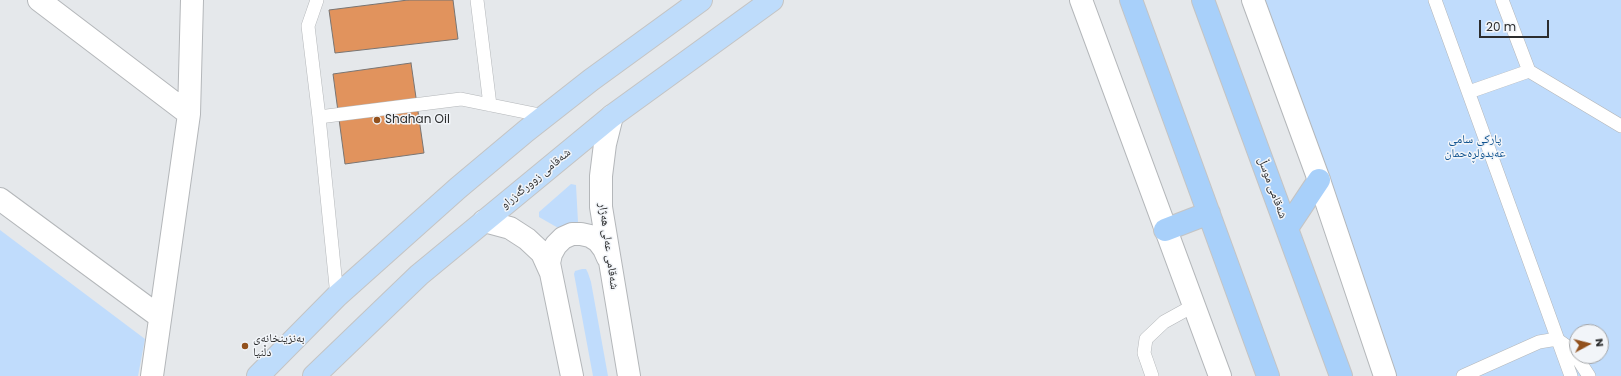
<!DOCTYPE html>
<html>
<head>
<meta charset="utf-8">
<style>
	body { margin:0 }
	#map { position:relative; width:1621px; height:376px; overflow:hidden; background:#e5e8eb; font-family:Poppins,sans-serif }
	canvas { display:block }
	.north { position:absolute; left:1569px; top:324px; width:40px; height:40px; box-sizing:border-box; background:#f2f5f9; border:1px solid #a3a5a8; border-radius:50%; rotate:83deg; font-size:11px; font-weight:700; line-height:16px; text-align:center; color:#2c2d2e }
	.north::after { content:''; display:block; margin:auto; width:14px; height:18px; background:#92511d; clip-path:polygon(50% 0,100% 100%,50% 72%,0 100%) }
	.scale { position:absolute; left:1479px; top:20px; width:70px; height:18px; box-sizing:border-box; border:2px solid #2c2d2e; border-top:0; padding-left:5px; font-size:12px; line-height:14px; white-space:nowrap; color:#2c2d2e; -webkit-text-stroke:3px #f2f5f9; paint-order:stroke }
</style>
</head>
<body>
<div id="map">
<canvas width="1621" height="376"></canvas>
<div class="north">N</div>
<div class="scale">20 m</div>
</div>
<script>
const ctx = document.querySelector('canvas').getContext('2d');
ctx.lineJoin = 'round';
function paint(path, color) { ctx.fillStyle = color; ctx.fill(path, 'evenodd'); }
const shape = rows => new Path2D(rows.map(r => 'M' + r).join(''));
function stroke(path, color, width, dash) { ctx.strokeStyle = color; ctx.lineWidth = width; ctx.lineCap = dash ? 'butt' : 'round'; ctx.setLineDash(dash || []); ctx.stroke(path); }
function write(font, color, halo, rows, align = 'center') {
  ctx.font = font + ' Poppins,"Noto Naskh Arabic",sans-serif'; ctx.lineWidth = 3; ctx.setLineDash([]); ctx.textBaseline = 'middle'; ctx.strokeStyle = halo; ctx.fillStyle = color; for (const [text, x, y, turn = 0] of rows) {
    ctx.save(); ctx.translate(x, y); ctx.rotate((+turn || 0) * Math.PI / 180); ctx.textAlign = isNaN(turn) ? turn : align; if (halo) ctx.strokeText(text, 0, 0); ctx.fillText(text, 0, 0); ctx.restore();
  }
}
paint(shape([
	[1251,0,1621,0,1621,376,1385,376],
	[1577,332,1601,332,1601,356,1577,356],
	[571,184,576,185,578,222,560,229,539,217,539,212],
	[0,230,145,339,138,376,0,376],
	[582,269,586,269,588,273,591,282,608,376,593,376,574,274,575,271]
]), '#c0dcfc');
const building = shape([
	[408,0,453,0,458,39,335,53,329,10,408,0],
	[411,63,424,153,345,164,333,74,411,63]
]);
paint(building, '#e1935d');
stroke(building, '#797573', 1);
const service = shape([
	[317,0,308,26,319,117],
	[477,0,490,105],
	[1435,0,1571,376],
	[1502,0,1529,71],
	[1469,92,1529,71,1621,126],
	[337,296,319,117,461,99,545,116],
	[1152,376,1144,353,1146,339,1164,322,1193,306],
	[1463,376,1539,342,1551,340,1558,340,1572,350,1589,376]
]);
const minor = shape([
	[39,0,189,114],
	[0,199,160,317],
	[152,376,189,114,192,0]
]);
const tertiary = shape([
	[1081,0,1220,376],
	[1253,0,1319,180,1385,376]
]);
const secondary = shape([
	[612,116,605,144,601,176,601,207,629,376],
	[484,221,510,228,527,239,542,253,551,273,572,376],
	[551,273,549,263,551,254,556,245,563,238,572,234,581,234,590,236,598,241,604,249,608,258]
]);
const primary = shape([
	[258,376,337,296,458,188,526,131,591,80,701,0],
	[314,376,419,275,612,116,772,0]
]);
const trunk = shape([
	[1131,0,1268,376],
	[1203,0,1341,376],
	[1287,228,1319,180],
	[1165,230,1209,213]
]);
stroke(service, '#b4b7ba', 14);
stroke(minor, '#b4b7ba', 24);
stroke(tertiary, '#b4b7ba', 24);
stroke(secondary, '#b4b7ba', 24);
stroke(primary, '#c4c4c4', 24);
stroke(trunk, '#c4c4c4', 24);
stroke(service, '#fff', 13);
stroke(minor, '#fff', 22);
stroke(tertiary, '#fff', 22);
stroke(secondary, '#fff', 22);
stroke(primary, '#bedcfb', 22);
stroke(trunk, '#a8d0fa', 22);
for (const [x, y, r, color] of [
	[377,120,4,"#92511d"],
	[245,346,4,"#92511d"]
]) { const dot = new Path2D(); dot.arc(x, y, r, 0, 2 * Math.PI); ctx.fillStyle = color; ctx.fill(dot); stroke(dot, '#f2f5f9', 1.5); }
write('12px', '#2c2d2e', '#f2f5f9', [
	["Shahan Oil",385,120],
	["بەنزینخانەی",253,339],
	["دڵنیا",253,353]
], 'left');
write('12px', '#0e528f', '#f2f5f9', [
	["پارکی سامی",1475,140],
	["عەبدولڕەحمان",1475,154]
]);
write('12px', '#2c2d2e', '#f2f5f9', [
	["شەقامی زوورگەزراو",536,179,-40],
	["شەقامی موسڵ",1272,188,70],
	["شەقامی عەلی هەژار",608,246,82]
]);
</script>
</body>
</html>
